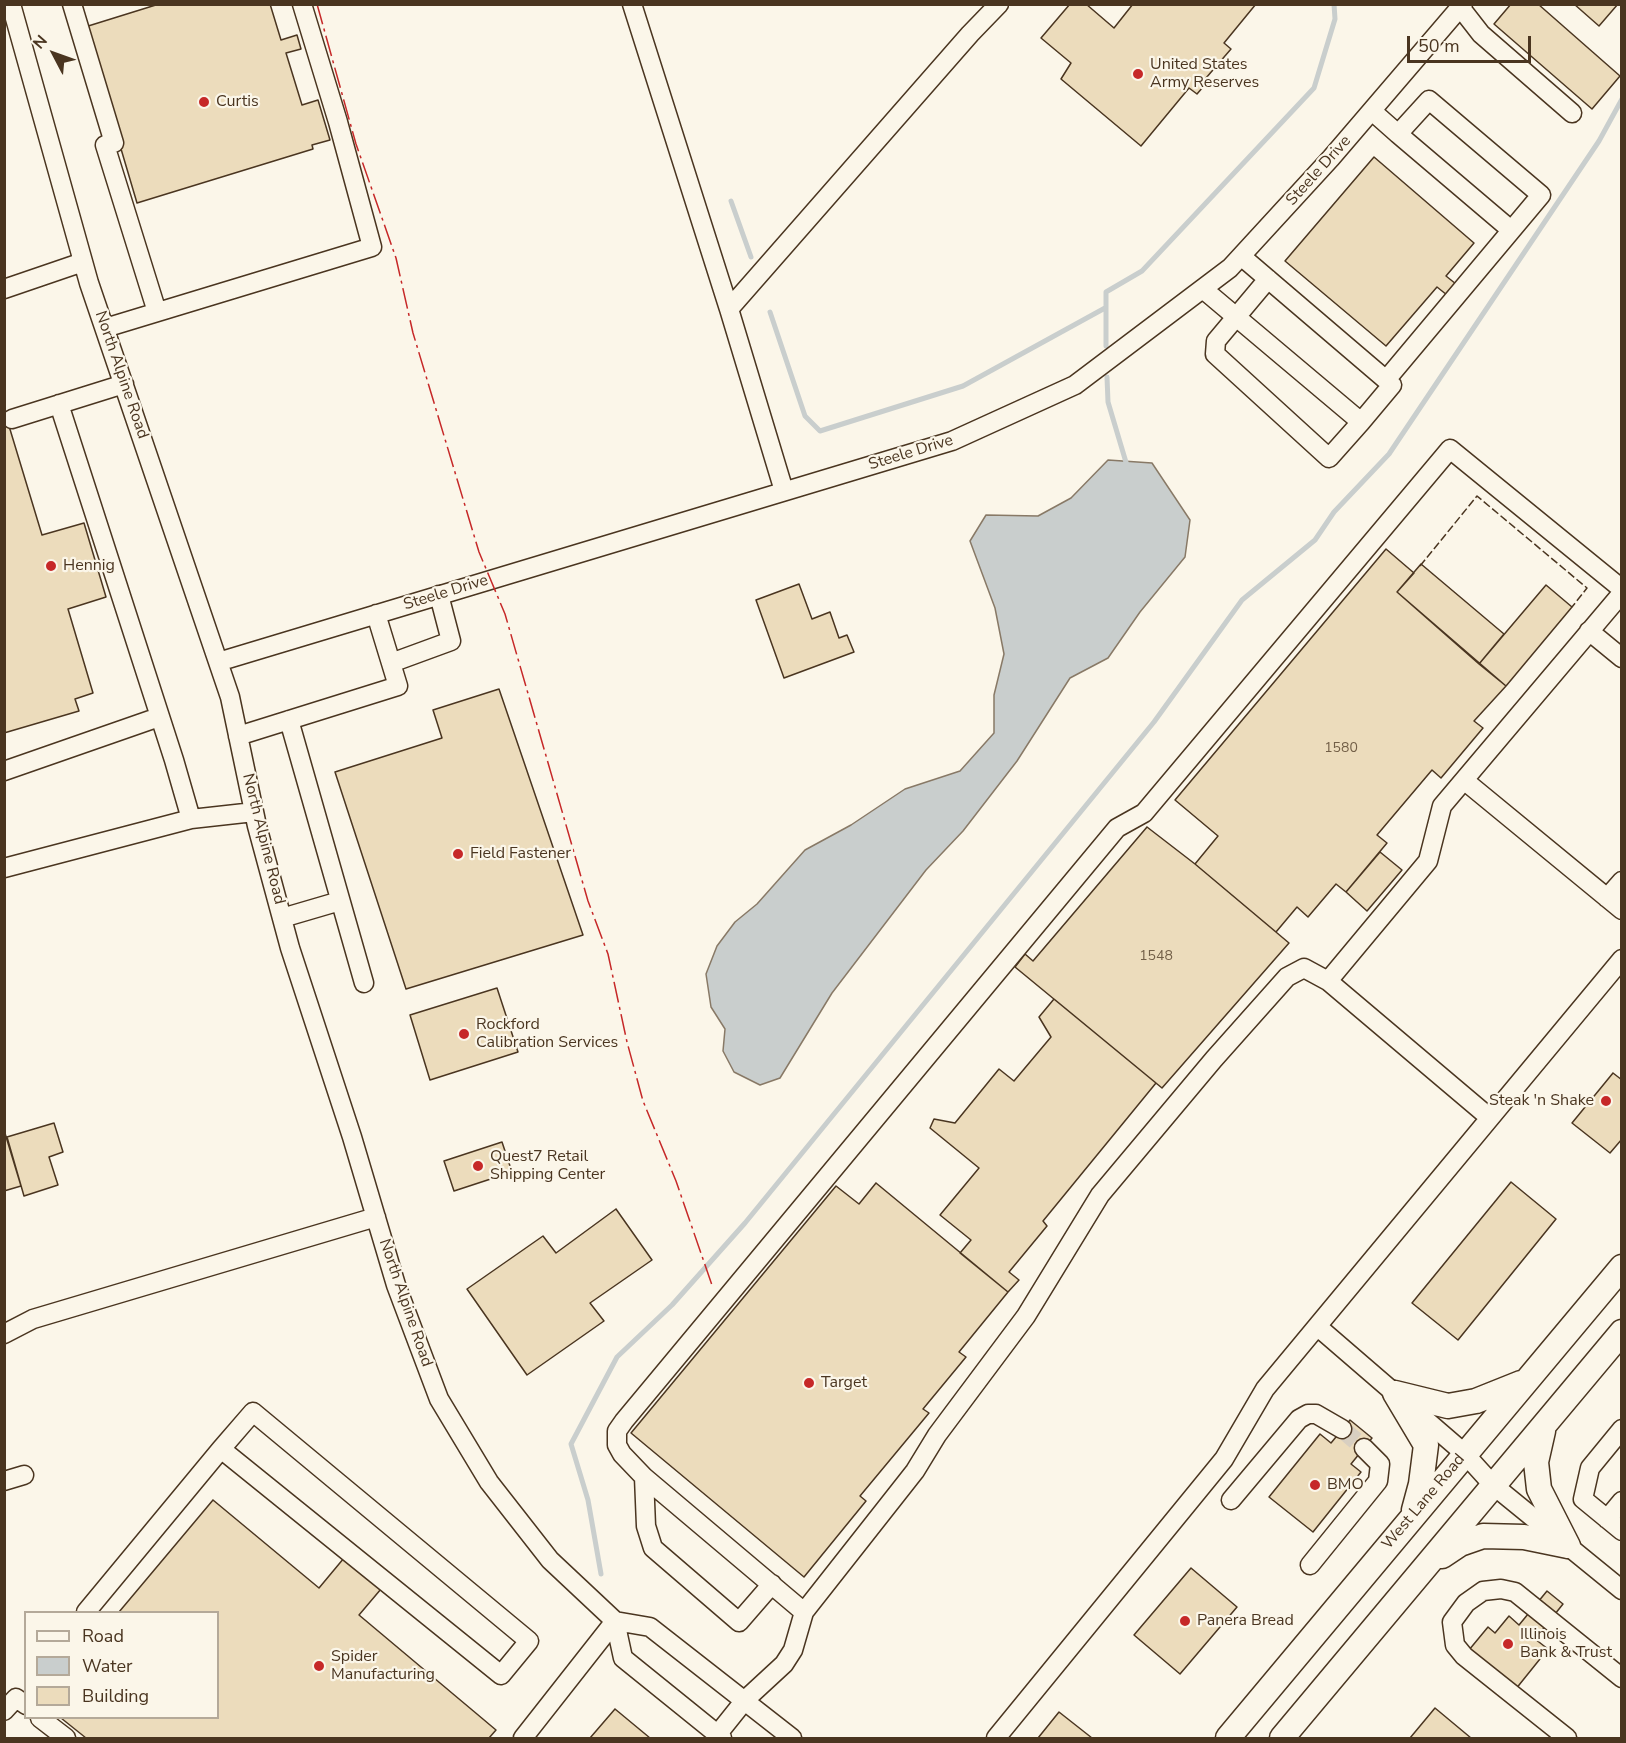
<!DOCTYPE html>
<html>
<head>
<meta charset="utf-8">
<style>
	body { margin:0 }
	#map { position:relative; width:1626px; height:1743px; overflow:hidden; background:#fbf6e9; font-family:"Nunito Sans",sans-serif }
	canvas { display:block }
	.frame { position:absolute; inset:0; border:6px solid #4a3520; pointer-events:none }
	.legend { position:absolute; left:24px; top:1611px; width:195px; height:108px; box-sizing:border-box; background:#fbf6e9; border:2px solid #b4a999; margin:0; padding:8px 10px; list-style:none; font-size:18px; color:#4a3520 }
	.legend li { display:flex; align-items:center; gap:12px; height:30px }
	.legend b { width:30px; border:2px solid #b4a999 }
	.north { position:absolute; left:24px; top:24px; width:60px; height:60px; -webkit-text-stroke:4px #fbf6e9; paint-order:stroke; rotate:311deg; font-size:16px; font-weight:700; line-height:24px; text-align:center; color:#4a3520 }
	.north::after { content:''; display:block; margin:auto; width:21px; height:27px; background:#4a3520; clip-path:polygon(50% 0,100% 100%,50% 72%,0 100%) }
	.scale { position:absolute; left:1407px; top:36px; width:124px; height:27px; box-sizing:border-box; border:3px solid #4a3520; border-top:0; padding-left:8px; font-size:18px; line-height:21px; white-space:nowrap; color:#4a3520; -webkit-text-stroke:4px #fbf6e9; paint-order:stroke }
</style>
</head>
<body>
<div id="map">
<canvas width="1626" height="1743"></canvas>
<div class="frame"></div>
<ul class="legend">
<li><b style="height:8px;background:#fbf6e9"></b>Road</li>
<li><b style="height:16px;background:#c9cecd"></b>Water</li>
<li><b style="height:16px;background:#ecdcbc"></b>Building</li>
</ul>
<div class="north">N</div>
<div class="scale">50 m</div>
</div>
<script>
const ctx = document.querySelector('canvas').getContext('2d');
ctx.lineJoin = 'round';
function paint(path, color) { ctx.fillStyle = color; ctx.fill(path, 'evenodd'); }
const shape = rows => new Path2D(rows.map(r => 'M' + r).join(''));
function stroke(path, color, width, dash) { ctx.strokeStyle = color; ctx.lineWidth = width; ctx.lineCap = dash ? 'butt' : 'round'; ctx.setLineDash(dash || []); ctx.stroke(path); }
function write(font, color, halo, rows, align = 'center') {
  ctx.font = font + ' "Nunito Sans",sans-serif'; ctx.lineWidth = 4.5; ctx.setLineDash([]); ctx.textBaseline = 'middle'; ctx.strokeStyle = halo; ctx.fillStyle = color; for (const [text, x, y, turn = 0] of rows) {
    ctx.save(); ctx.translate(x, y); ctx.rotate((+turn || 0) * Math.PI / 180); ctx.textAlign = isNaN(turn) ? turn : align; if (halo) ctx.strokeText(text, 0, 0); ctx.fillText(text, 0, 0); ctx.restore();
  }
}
const water = shape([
	[1108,460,1152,463,1190,520,1185,557,1140,612,1108,658,1070,678,1017,761,963,831,926,870,832,993,780,1078,760,1085,734,1072,723,1051,725,1029,711,1007,706,974,717,946,735,922,757,904,805,850,851,825,905,789,960,771,994,733,994,695,1004,654,995,608,970,541,986,515,1038,516,1071,498,1108,460]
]);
paint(water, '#c9cecd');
stroke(water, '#887966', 1.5);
stroke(shape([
	[731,201,751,257],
	[770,312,805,416,820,431,963,386,1105,308],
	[1106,346,1106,292,1142,271,1314,88,1335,19,1334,4],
	[1107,377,1108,402,1128,469],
	[601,1574,588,1500,571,1444,617,1357,672,1305,745,1223,1154,722,1242,600,1315,540,1334,512,1389,454,1599,141,1622,99]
]), '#c9cecd', 5);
const building = shape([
	[159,4,270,4,281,40,297,35,301,49,286,53,302,105,318,100,330,140,312,145,313,149,137,203,85,27,159,4],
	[1070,4,1086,4,1114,28,1133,4,1256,4,1224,43,1231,49,1206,78,1209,80,1197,94,1189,88,1141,146,1061,79,1071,63,1041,38,1070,4],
	[1511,4,1538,4,1620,76,1592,109,1494,24,1511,4],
	[1574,4,1618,4,1599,26,1574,4],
	[1374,157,1474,243,1446,276,1456,284,1447,295,1437,287,1386,346,1285,261,1374,157],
	[9,426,42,535,84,523,106,597,68,609,93,693,75,699,79,711,4,733,4,427,9,426],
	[1386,549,1414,573,1397,592,1506,686,1474,721,1483,728,1441,778,1432,770,1377,835,1387,843,1346,892,1336,884,1308,917,1297,907,1276,932,1195,864,1218,836,1175,800,1386,549],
	[1421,564,1504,634,1479,664,1397,592,1421,564],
	[799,584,812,619,830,612,839,638,847,635,854,652,784,678,756,600,799,584],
	[1546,585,1572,607,1506,686,1479,664,1546,585],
	[499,689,583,935,406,989,335,772,442,738,433,710,499,689],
	[1147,827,1195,864,1289,943,1162,1088,1015,967,1025,954,1033,961,1147,827],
	[1380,852,1402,870,1367,911,1346,892,1380,852],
	[497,988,518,1052,430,1080,410,1015,497,988],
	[1054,999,1156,1083,1043,1221,1047,1226,1009,1272,1019,1280,1008,1292,960,1253,971,1240,940,1215,979,1168,930,1128,934,1119,955,1123,999,1069,1014,1081,1051,1037,1039,1017,1054,999],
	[1613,1073,1622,1080,1622,1139,1610,1153,1572,1123,1613,1073],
	[54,1123,63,1152,49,1157,58,1185,24,1196,7,1137,54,1123],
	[4,1130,21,1186,4,1191,4,1130],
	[502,1142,512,1172,454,1191,444,1161,502,1142],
	[1511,1182,1556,1219,1458,1340,1412,1303,1511,1182],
	[876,1183,1008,1292,959,1352,966,1357,923,1409,929,1413,860,1496,866,1501,804,1577,631,1433,836,1186,859,1204,876,1183],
	[616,1209,652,1260,590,1303,604,1321,527,1375,467,1289,543,1236,556,1253,616,1209],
	[1350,1420,1372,1438,1351,1464,1361,1472,1313,1532,1269,1497,1320,1434,1331,1443,1350,1420],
	[213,1500,319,1588,344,1558,381,1589,359,1615,496,1730,489,1738,86,1738,61,1718,218,1718,218,1612,119,1612,213,1500],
	[1191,1568,1237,1607,1180,1674,1134,1635,1191,1568],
	[1547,1591,1563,1604,1535,1639,1548,1649,1511,1695,1464,1656,1488,1627,1495,1633,1509,1616,1519,1625,1547,1591],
	[1435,1708,1471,1738,1410,1738,1435,1708],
	[615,1709,650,1738,590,1738,615,1709],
	[1059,1712,1092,1738,1038,1738,1059,1712]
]);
paint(building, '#ecdcbc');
stroke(building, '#4a3520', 1.5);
stroke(shape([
	[1342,1429,1364,1448]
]), '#d8cfc1', 18, [18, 9]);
const minor = shape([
	[11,4,89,283,230,697,257,826,290,948,352,1137,396,1285,439,1399,489,1482,550,1560,615,1621,623,1658,722,1738],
	[72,4,114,143],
	[632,4,729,309],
	[1460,7,1481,34,1572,113],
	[1372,111,1398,134],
	[105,145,157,312],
	[1268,279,1216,341,1215,354,1329,458,1361,422],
	[4,289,83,262],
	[1203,289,1361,422,1392,385,1241,256],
	[105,328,372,247,338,122,302,4],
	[1386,380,1541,195,1429,100,1398,134,1511,230],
	[12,419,124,384],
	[784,491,729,309,970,34,999,4],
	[1589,631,1622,658],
	[218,662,952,441,1075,385,1230,268,1331,158,1463,4],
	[391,663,451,641,439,595],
	[289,720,364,983],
	[238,736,398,686,376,614],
	[4,771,159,717],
	[1465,781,1622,910],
	[191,819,254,812],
	[4,868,191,819,174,760,59,404],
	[1607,898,1622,881],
	[282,918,340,901],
	[1328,981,1428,861,1442,806,1622,593],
	[1318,1327,1464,1453,1493,1485,1622,1590],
	[4,1334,33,1319,376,1217],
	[1622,1429,1590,1468,1583,1499,1622,1531],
	[644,1477,646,1526,653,1548,739,1622,772,1584],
	[4,1481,24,1475],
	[1231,1500,1299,1419,1308,1414,1316,1414,1342,1429],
	[1607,1519,1622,1501],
	[1310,1565,1378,1481,1380,1464,1364,1448],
	[86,1612,221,1449,253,1412,529,1641,501,1675,221,1449],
	[804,1612,644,1477,622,1454,617,1445,617,1431,624,1421,1117,828,1144,813,1450,449,1622,589],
	[615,1621,650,1627,792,1738],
	[4,1711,16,1698,26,1705],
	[40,1718,66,1738],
	[717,1735,745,1700,784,1664,793,1650,804,1612,915,1471,937,1435,1026,1316,1100,1195,1214,1059,1287,977,1304,968,1328,981,1490,1118],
	[523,1738,615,1621],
	[996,1738,1224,1459,1265,1389,1622,959],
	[1567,1738,1464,1656,1455,1645,1452,1622,1466,1603,1483,1591,1501,1589,1515,1592,1622,1678]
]);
const major = shape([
	[1395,1393,1448,1406,1476,1401,1521,1383],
	[1395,1393,1426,1445,1421,1484,1414,1510],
	[1543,1431,1536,1462,1539,1489,1568,1546],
	[1442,1556,1460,1544,1483,1536,1524,1537,1568,1546],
	[1228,1738,1622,1267],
	[1282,1738,1622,1332]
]);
stroke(minor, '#4a3520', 21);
stroke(major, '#4a3520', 27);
stroke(minor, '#fbf6e9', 18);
stroke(major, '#fbf6e9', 24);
stroke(shape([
	[1420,566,1477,496,1587,588,1572,607]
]), '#4a3520', 1.5, [8, 3]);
stroke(shape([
	[317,4,356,144,396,258,413,333,479,552,505,614,588,901,608,954,627,1042,643,1101,676,1181,713,1288]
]), '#c62828', 1.5, [21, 4.5, 3, 4.5]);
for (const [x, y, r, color] of [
	[1138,74,6,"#c62828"],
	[204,102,6,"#c62828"],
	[51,566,6,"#c62828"],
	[458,854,6,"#c62828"],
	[464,1034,6,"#c62828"],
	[1606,1101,6,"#c62828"],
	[478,1166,6,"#c62828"],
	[809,1383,6,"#c62828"],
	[1315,1485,6,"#c62828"],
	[1185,1621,6,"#c62828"],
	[1508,1644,6,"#c62828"],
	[319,1666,6,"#c62828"]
]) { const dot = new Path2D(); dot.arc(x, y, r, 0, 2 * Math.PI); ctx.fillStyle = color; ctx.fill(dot); stroke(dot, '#fbf6e9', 2); }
write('14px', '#725f47', null, [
	["1580",1341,749],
	["1548",1156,957]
]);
write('16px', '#4a3520', '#fbf6e9', [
	["United States",1150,65],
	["Army Reserves",1150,83],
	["Curtis",216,102],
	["Hennig",63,566],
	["Field Fastener",470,854],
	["Rockford",476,1025],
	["Calibration Services",476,1043],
	["Steak 'n Shake",1594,1101,"right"],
	["Quest7 Retail",490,1157],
	["Shipping Center",490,1175],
	["Target",821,1383],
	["BMO",1327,1485],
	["Panera Bread",1197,1621],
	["Illinois",1520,1635],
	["Bank & Trust",1520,1653],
	["Spider",331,1657],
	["Manufacturing",331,1675]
], 'left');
write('16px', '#4a3520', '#fbf6e9', [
	["Steele Drive",1319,171,-48],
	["North Alpine Road",121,375,71],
	["Steele Drive",911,453,-17],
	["Steele Drive",446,593,-17],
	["North Alpine Road",263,839,76],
	["North Alpine Road",405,1303,71],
	["West Lane Road",1424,1502,-50]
]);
</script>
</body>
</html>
